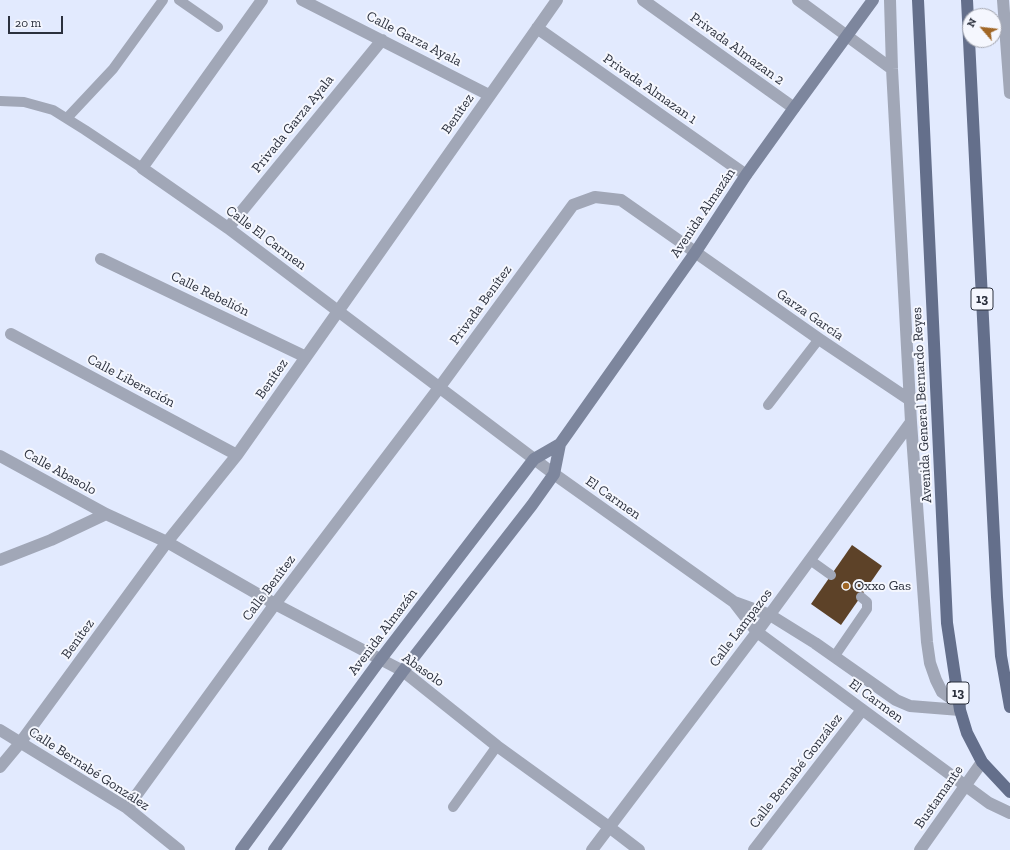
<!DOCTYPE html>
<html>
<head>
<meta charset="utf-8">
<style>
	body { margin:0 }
	#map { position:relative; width:1010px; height:850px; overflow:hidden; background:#e2eafe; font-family:"Zilla Slab",serif }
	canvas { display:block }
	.north { position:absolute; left:962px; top:8px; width:40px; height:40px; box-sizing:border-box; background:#f5f7fe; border:1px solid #a4a7b1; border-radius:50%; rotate:298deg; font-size:11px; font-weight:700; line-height:16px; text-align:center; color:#2b303d }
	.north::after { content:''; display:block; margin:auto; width:14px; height:18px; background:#a16726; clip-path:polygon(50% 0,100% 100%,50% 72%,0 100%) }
	.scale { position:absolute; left:8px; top:16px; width:55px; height:18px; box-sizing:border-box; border:2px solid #2b303d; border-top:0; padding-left:5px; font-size:12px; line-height:14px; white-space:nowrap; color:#2b303d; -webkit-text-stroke:3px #f5f7fe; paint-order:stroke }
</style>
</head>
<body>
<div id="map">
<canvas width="1010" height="850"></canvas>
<div class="north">N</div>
<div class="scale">20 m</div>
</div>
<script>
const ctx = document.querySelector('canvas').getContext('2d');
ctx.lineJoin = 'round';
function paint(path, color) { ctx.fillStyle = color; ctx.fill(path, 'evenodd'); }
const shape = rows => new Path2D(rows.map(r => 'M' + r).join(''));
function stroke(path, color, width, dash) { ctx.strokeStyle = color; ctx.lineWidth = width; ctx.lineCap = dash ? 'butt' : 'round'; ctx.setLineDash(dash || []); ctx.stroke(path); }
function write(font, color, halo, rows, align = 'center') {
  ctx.font = font + ' "Zilla Slab",serif'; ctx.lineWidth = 4; ctx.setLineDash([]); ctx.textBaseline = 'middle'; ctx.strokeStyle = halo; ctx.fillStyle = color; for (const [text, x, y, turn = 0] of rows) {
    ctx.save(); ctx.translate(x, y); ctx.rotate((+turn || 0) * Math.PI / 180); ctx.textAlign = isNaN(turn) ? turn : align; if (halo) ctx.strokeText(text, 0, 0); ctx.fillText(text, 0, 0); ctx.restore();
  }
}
paint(shape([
	[852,545,882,566,841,625,811,604]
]), '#5d4228');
stroke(shape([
	[179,0,218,27],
	[0,101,24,102,53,110,85,130,142,168],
	[67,118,113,69,163,0],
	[768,405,819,339],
	[810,560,831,575],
	[834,657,867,609,867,602,861,597],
	[453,807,497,746]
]), '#a1a7b7', 10);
stroke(shape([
	[262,0,142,168,228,228,554,474,734,602,757,632,989,803,1010,813],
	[302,0,489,95],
	[643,0,794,108],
	[798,0,892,69],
	[890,0,892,69,911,422,927,642,930,663,936,680,942,692,960,705],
	[1003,0,1010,93],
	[537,28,746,175],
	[228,228,382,40],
	[101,259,306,357],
	[11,334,237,455],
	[0,456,106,514,167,542,275,604,403,671,497,746,609,827,639,850],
	[0,560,51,540,106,514],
	[734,602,770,615,815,643,896,700,910,706,960,710],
	[0,730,127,808,179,850],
	[0,767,20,743,167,542,237,455,557,0],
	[127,808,275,604,439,388,573,205,595,197,621,200,819,339,910,400],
	[592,850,757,632,911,422],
	[754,850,862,710],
	[920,850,982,762]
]), '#a1a7b7', 12);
stroke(shape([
	[241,850,380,660,534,459,560,444],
	[274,850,403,671,532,505,554,474,560,444,695,253,746,175,794,108,873,0]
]), '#7d869d', 12);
stroke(shape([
	[918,0,947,623,960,710,967,733,982,762,1010,792],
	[967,0,997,597,1001,656,1010,707]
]), '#646f8b', 12);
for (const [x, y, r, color] of [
	[846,586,4,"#a16726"]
]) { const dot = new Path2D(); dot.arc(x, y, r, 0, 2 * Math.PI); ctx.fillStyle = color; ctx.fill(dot); stroke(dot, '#f5f7fe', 1.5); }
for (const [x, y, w] of [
	[982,299,22],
	[958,693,22]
]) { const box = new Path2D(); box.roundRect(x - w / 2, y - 11, w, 22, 3); ctx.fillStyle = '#f5f7fe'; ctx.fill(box); stroke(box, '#2b303d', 1); }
write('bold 13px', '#2b303d', null, [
	["13",982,299],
	["13",958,693]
]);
write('14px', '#2b303d', '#f5f7fe', [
	["Calle Garza Ayala",414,39,27],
	["Privada Almazan 2",737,49,36],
	["Privada Almazan 1",650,89,35],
	["Benítez",458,114,-55],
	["Privada Garza Ayala",293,124,-51],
	["Avenida Almazán",703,213,-56],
	["Calle El Carmen",266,238,37],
	["Calle Rebelión",210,294,26],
	["Privada Benítez",481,305,-54],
	["Garza García",810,315,35],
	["Benítez",272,379,-55],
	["Calle Liberación",131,381,28],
	["Avenida General Bernardo Reyes",922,405,-93],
	["Calle Abasolo",60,472,29],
	["El Carmen",613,498,35],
	["Calle Benítez",269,588,-53],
	["Calle Lampazos",741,628,-53],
	["Avenida Almazán",383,632,-53],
	["Benítez",78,639,-54],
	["Abasolo",423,670,35],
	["El Carmen",876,701,36],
	["Calle Bernabé González",89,769,33],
	["Calle Bernabé González",796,771,-52],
	["Bustamante",939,797,-55]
]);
write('14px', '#2b303d', '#f5f7fe', [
	["Oxxo Gas",854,586]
], 'left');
</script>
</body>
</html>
